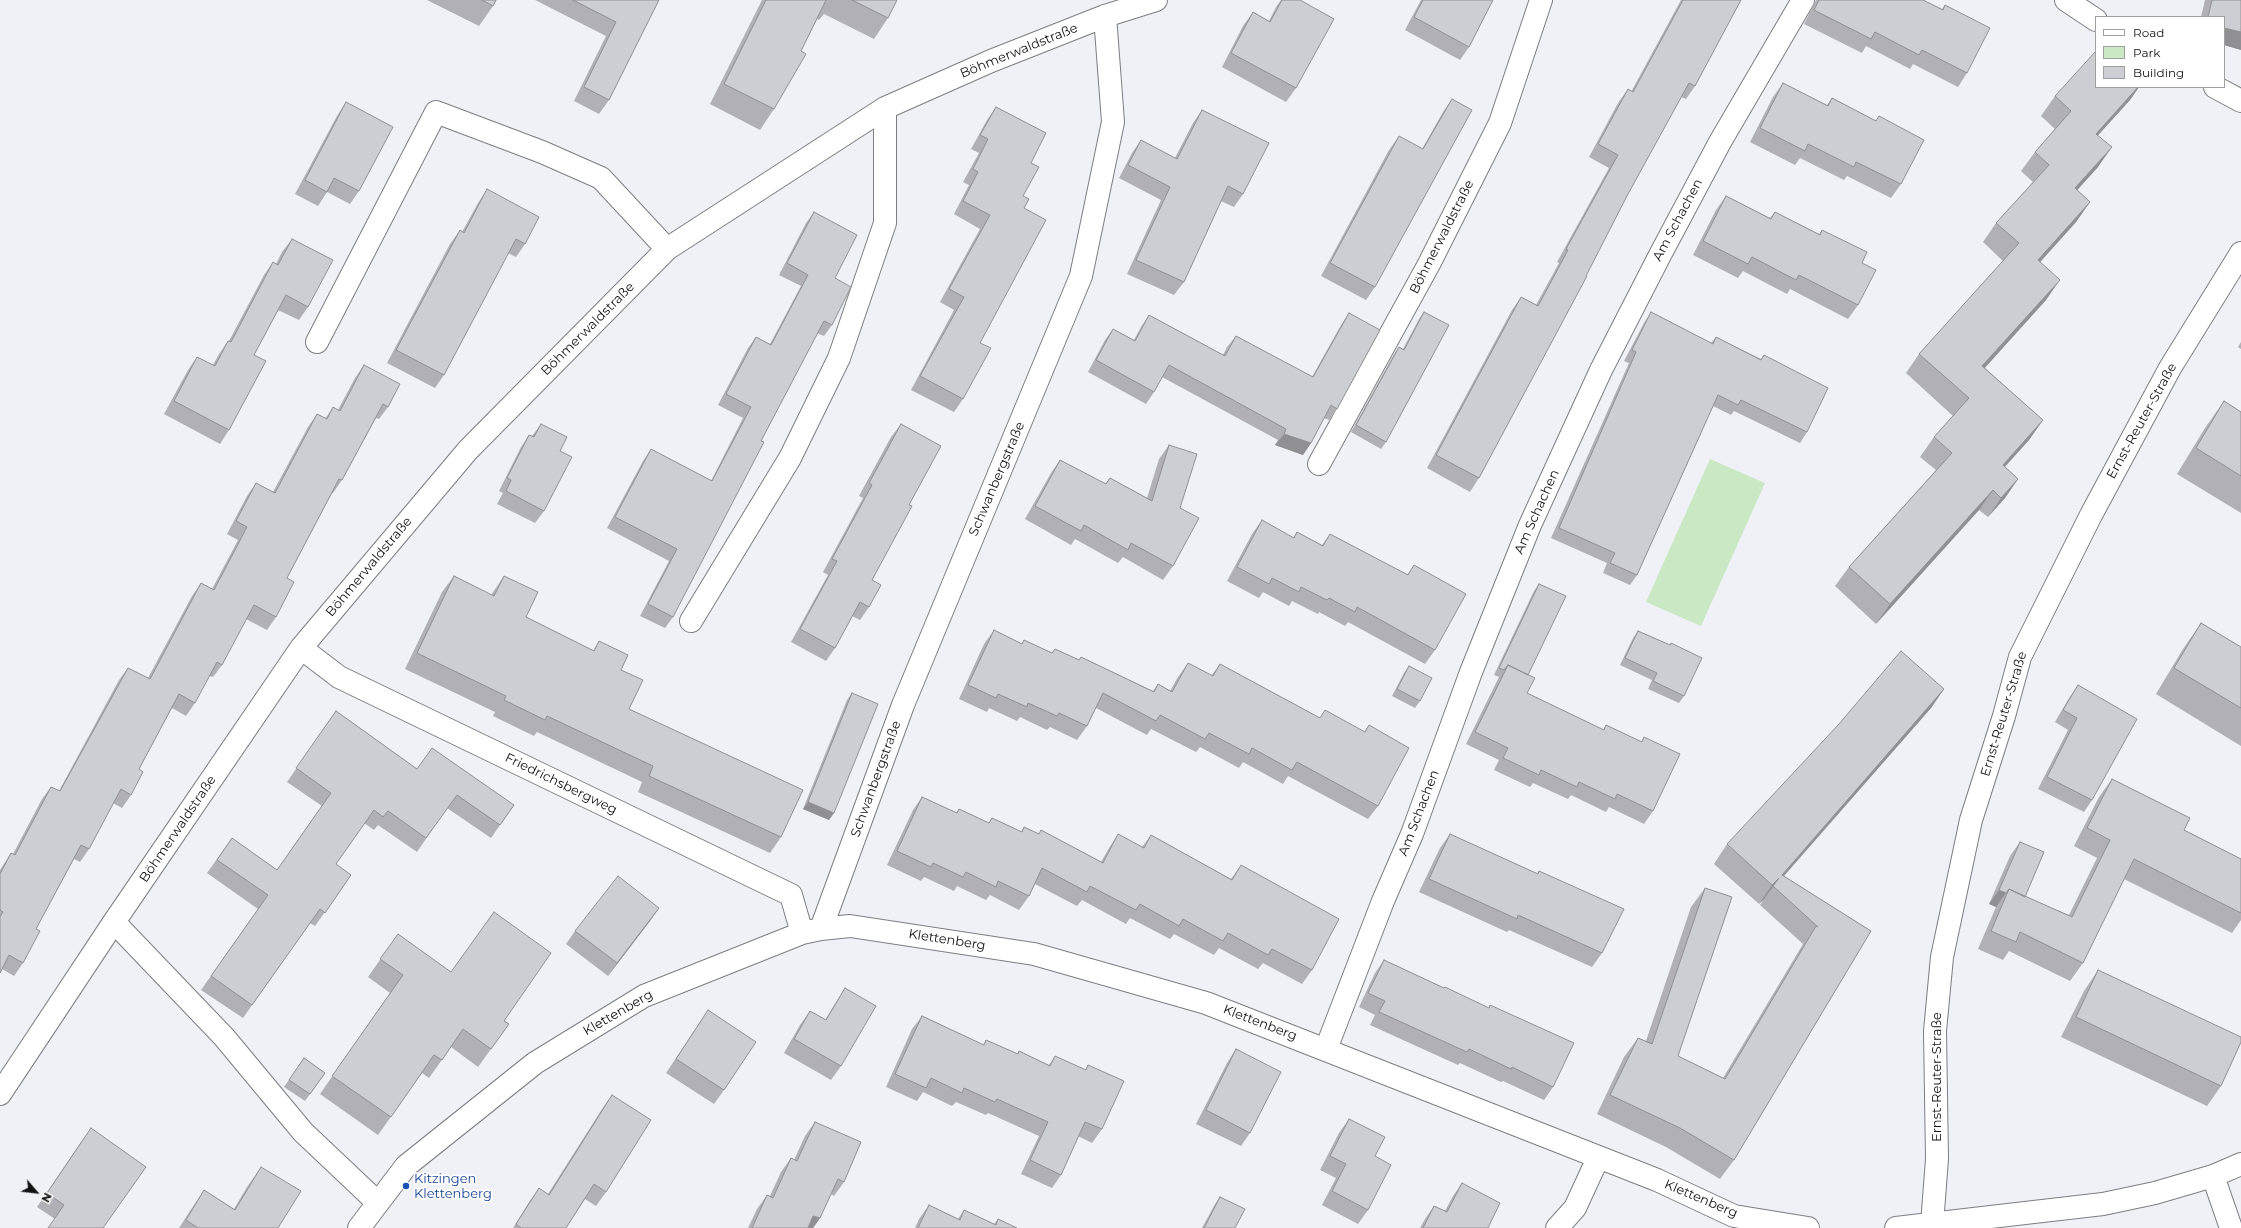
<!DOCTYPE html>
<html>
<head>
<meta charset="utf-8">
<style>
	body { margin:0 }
	#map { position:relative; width:2241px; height:1228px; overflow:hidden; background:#f0f1f7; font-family:Montserrat,sans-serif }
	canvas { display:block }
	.legend { position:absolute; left:2095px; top:16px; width:130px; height:72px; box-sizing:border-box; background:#fff; border:1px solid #a0a0a1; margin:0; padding:5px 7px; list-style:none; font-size:12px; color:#121214 }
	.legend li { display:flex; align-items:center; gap:8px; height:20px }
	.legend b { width:20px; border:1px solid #a0a0a1 }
	.north { position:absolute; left:16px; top:1172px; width:40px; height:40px; -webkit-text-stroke:3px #fff; paint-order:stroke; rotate:118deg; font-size:11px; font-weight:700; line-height:16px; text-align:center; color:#121214 }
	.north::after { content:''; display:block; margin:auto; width:14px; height:18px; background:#121214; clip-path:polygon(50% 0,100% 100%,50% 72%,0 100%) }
</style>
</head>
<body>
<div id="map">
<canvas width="2241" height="1228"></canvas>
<ul class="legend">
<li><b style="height:5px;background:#fff"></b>Road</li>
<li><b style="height:11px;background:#cae8c3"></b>Park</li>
<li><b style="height:11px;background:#cdcdd4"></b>Building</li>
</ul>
<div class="north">N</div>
</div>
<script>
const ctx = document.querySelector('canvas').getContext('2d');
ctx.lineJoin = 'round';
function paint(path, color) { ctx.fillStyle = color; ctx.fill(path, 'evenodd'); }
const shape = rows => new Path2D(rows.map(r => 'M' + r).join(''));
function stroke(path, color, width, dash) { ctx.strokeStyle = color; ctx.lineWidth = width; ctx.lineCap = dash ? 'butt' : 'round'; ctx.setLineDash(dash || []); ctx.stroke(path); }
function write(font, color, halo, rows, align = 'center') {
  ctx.font = font + ' Montserrat,sans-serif'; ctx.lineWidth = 3.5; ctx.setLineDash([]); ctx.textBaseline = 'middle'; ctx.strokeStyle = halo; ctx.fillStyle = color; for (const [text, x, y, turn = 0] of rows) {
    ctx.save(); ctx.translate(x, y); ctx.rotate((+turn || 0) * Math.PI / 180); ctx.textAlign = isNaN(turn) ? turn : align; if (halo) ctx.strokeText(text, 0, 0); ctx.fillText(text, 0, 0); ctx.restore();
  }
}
paint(shape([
	[1710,459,1765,483,1701,626,1646,602]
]), '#cae8c3');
const street = shape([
	[2066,0,2096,20],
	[2215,87,2241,101],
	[317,342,436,112,542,152,601,178,667,249],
	[1319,464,1429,264,1500,123,1541,0],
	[691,621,790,458,839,358,885,223,885,108],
	[301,648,339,677,791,895,802,933],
	[114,922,224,1037,303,1132,378,1203],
	[821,929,903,705,1081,276,1113,122,1105,16],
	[1326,1049,1383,901,1412,834,1471,672,1530,525,1601,370,1660,255,1720,142,1803,0],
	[0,1094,114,922,301,648,468,450,667,249,885,108,991,61,1105,16,1156,0],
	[2213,1176,2231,1228],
	[1932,1224,1937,1159,1935,1031,1942,957,1971,820,2004,716,2020,657,2091,515,2170,368,2241,253],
	[359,1228,406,1166,535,1063,644,996,802,933,821,929,850,926,1034,954,1206,1003,1657,1180,1734,1216,1808,1228],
	[1557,1228,1575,1208,1598,1158],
	[1896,1228,2103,1204,2155,1193,2213,1176,2241,1164]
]);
stroke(street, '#7d7e84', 24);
stroke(street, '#fff', 22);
paint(shape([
	[427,0,496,0,493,6,479,26],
	[535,0,659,0,609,100,599,114,574,101,606,36],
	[762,0,897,0,888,18,874,39,824,14,819,20,817,19,801,51,774,109,760,130,710,104],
	[1281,0,1300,0,1296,88,1286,102,1222,67,1243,26,1253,12,1269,21,1276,7],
	[1421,0,1493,0,1469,47,1460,60,1405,30],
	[1681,0,1741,0,1695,86,1686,99,1681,97,1628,194,1479,478,1470,492,1427,468,1512,310,1521,297,1536,305,1559,263,1557,262,1609,168,1589,157,1618,103,1628,89,1631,92],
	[1816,0,1923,0,1942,9,1945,5,1967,73,1958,87,1913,64,1910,69,1866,46,1862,53,1804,24],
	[2205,0,2241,0,2241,50,2224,45,2224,17,2201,17],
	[1783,83,1827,105,1832,98,1876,121,1879,116,1901,184,1891,198,1847,176,1844,180,1800,158,1795,165,1750,142,1773,97],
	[2096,87,2139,87,2130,100,2098,135,2098,167,2077,190,2090,202,2076,222,2040,262,2046,300,1985,368,2043,420,2029,440,2005,467,2018,479,2005,498,1988,517,1979,510,1876,624,1835,586,1849,567,1936,470,1920,457,1934,437,1953,416,1906,373,1919,354,2003,261,1983,242,1996,223,2033,182,2021,171,2035,152,2055,129,2041,116,2055,96],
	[1452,99,1375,287,1366,300,1321,276,1389,150,1399,136,1422,149,1443,112],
	[346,102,359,191,350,204,327,192,318,206,295,194,337,116],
	[996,107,1031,163,1023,196,1024,208,980,343,963,399,954,412,911,390,954,310,940,302,980,229,954,214,969,185,963,182,979,153,971,149,987,120],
	[1202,110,1243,194,1234,207,1221,201,1184,282,1174,295,1127,274,1161,200,1119,178,1132,153,1141,140,1175,158,1193,123],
	[487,189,525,244,516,257,508,253,444,375,435,388,387,363,450,244,460,230,462,232,478,203],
	[1726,196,1770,218,1775,212,1819,234,1822,230,1862,263,1858,305,1848,319,1790,289,1787,294,1743,271,1738,278,1693,255,1716,210],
	[814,212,835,278,832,325,824,336,817,333,761,441,673,617,665,628,640,616,669,561,607,528,643,461,651,449,711,481,743,418,718,405,748,348,756,337,770,344,801,286,779,275,806,223],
	[292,239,308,307,299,320,278,310,254,355,229,430,220,444,164,414,188,370,197,357,213,365,219,354,228,341,229,341,264,275,273,262,276,264,282,252],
	[1424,312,1386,442,1381,449,1351,432,1394,354,1399,347,1403,349,1419,319],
	[1651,312,1711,343,1716,337,1761,359,1764,355,1807,432,1800,443,1734,411,1731,415,1713,406,1637,575,1630,585,1603,573,1607,563,1551,538,1629,363,1624,361,1644,323],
	[1349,313,1337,409,1329,420,1324,418,1311,443,1303,455,1275,445,1278,440,1162,377,1154,392,1146,404,1088,372,1105,340,1113,329,1134,340,1141,327,1149,315,1223,355,1227,347,1236,336,1312,377,1341,325],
	[2241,342,2241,349,2238,347],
	[364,365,388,407,379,419,376,418,342,480,333,493,332,493,287,578,276,617,267,630,246,619,222,665,213,677,209,676,195,703,186,716,172,708,139,769,131,795,122,808,113,803,89,849,80,862,74,859,36,929,23,963,14,976,2,969,0,973,0,870,11,853,13,854,42,799,51,787,59,791,119,680,128,668,148,678,192,596,201,583,212,589,238,540,227,534,247,496,256,483,273,492,308,427,317,414,325,419,333,407,338,410,355,378],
	[2224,401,2241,412,2241,513,2177,474,2205,428],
	[541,424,560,451,544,511,535,523,497,504,503,493,499,491,521,447,529,435,532,436],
	[901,424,909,505,872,580,869,607,860,620,852,616,835,648,826,661,791,642,828,575,823,572,863,498,859,496,891,437],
	[1169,445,1180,508,1173,566,1163,580,1123,557,1118,563,1075,539,1071,545,1025,519,1051,473,1060,460,1105,484,1110,478,1147,498,1159,459],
	[1262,520,1293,538,1297,532,1322,545,1330,534,1407,575,1414,565,1435,650,1425,664,1348,622,1345,626,1319,612,1318,614,1292,601,1289,606,1263,592,1259,598,1227,581,1252,534],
	[454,576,491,595,504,576,526,617,593,651,599,641,621,670,629,709,781,837,770,853,638,792,642,782,537,732,534,736,493,716,495,712,405,669,442,592],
	[1539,584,1528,675,1527,693,1603,730,1606,725,1641,742,1644,737,1653,811,1644,824,1609,807,1606,812,1571,795,1568,799,1533,783,1530,787,1494,770,1499,760,1466,744,1499,677,1494,675,1534,591],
	[2201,623,2241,647,2241,746,2156,694,2183,649],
	[994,630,1022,644,1024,640,1052,653,1055,649,1079,660,1081,657,1153,691,1158,684,1170,691,1178,677,1188,663,1211,676,1220,664,1320,718,1325,710,1364,732,1369,725,1378,806,1368,819,1288,776,1283,784,1243,762,1239,768,1200,747,1196,752,1151,729,1147,735,1096,708,1087,726,1077,740,1050,727,1047,730,1020,717,1017,721,989,708,987,712,959,699,984,644],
	[1638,631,1670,645,1671,643,1684,696,1679,703,1648,689,1652,680,1620,665,1633,638],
	[1409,666,1420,701,1415,708,1392,696,1404,673],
	[2078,685,2092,800,2084,812,2038,789,2068,730,2055,722,2069,698],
	[1944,689,1931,708,1784,876,1871,931,1734,1160,1720,1179,1666,1147,1597,1114,1624,1057,1638,1038,1646,1041,1691,907,1705,888,1678,1056,1723,1078,1803,944,1760,905,1764,899,1759,904,1714,864,1727,844],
	[852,693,834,813,829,820,803,809,847,700],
	[336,711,417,769,514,805,491,838,447,808,417,852,378,825,374,830,364,823,336,864,351,875,315,926,310,923,243,1018,201,990,258,909,207,873,232,838,277,870,322,806,287,782],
	[2112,779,2184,830,2241,859,2241,920,2232,933,2124,879,2083,963,2070,981,2009,951,2003,960,1978,949,1996,907,1989,904,2010,856,2020,842,2025,897,2069,915,2097,858,2074,846,2099,797],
	[922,797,956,813,959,809,989,823,992,818,1021,832,1024,827,1039,834,1041,830,1101,862,1109,848,1118,834,1142,847,1151,835,1231,879,1241,865,1312,970,1302,984,1263,963,1258,969,1219,948,1214,955,1174,934,1170,939,1130,918,1126,924,1082,900,1077,906,1035,884,1029,896,1019,910,990,895,986,900,957,886,954,891,924,877,921,881,887,865,913,810],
	[1450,834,1537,874,1539,871,1602,953,1592,967,1509,930,1507,932,1419,892,1440,848],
	[659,908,650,921,608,976,566,944,575,931],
	[398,934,509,1024,478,1067,451,1047,429,1078,422,1073,378,1135,320,1094,390,993,368,977],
	[1384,960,1443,988,1488,1008,1490,1005,1553,1087,1544,1100,1503,1081,1501,1082,1460,1063,1458,1065,1370,1025,1375,1015,1359,1007,1375,973],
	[2098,970,2221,1086,2207,1106,2061,1037,2084,991],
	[845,988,841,1066,831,1080,784,1053,800,1025,810,1011,825,1020,836,1002],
	[708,1010,724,1090,714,1104,666,1073],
	[922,1016,983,1045,986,1040,1017,1054,1019,1051,1049,1065,1055,1056,1085,1070,1088,1065,1102,1129,1092,1143,1078,1136,1061,1175,1052,1188,1021,1174,1039,1136,988,1113,986,1115,956,1102,952,1106,923,1092,917,1101,886,1087,912,1029],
	[1236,1049,1250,1133,1241,1146,1196,1124,1227,1063],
	[304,1058,325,1073,305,1101,284,1087],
	[612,1095,606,1192,596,1206,585,1199,566,1228,513,1228,529,1202,539,1188,548,1194,602,1109],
	[1349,1119,1375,1156,1368,1210,1358,1224,1322,1205,1336,1178,1320,1170,1339,1133],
	[815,1122,844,1182,834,1196,831,1194,820,1218,813,1228,748,1228,757,1209,767,1195,770,1196,781,1172,791,1158,794,1160,805,1136],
	[81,1142,146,1167,55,1219,37,1207],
	[261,1167,278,1228,179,1228,190,1211,204,1190,234,1209,247,1187],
	[1462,1183,1488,1228,1420,1228,1425,1219,1434,1206,1445,1211,1453,1196],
	[1220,1197,1235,1228,1202,1228,1215,1204],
	[929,1205,958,1219,964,1210,994,1224,998,1219,1017,1228,915,1228,919,1219]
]), '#b0b0b6');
paint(shape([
	[2224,28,2241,32,2241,50,2224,45],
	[2138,87,2139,87,2130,100,2082,153,2096,134],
	[2112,147,2098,167,2061,208,2075,188],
	[2090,202,2076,222,2024,280,2038,260],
	[2060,280,2046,300,1969,385,1982,366],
	[2043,420,2029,440,1989,484,2003,465],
	[1284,434,1311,443,1303,455,1275,445],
	[2018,479,2005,498,1988,517,2001,498],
	[1993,490,1979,510,1876,624,1890,604],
	[1944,689,1931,708,1774,887,1782,875],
	[808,802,834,813,829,820,803,809],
	[1779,878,1764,899,1759,904,1772,885],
	[1999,890,2006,893,1996,907,1989,904],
	[659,908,650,921,608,976,617,963],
	[813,1216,820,1218,813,1228,805,1228]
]), '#909094');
const building = shape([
	[482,0,496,0,493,6,482,0],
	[573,0,659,0,609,100,584,87,616,22,573,0],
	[766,0,826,0,801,51,806,54,774,109,724,84,766,0],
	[852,0,897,0,888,18,852,0],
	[1282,0,1300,0,1334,19,1296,88,1231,53,1253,12,1270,22,1282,0],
	[1423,0,1493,0,1469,47,1414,17,1423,0],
	[1683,0,1741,0,1695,86,1689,83,1628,194,1586,276,1587,276,1479,478,1436,455,1521,297,1538,306,1568,250,1566,249,1618,155,1598,144,1628,89,1633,92,1683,0],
	[1819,0,1923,0,1943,10,1945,5,1990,28,1967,73,1922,50,1919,55,1875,32,1871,39,1814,10,1819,0],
	[2212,0,2241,0,2241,32,2224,28,2224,17,2208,17,2212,0],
	[2096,51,2096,87,2138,87,2096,134,2112,147,2075,188,2090,202,2038,260,2060,280,1982,366,2043,420,2003,465,2018,479,2001,498,1993,490,1890,604,1849,567,1952,453,1934,437,1969,398,1919,354,2019,243,1996,223,2049,165,2035,152,2071,111,2055,96,2096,51],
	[1783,83,1828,106,1832,98,1876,121,1879,116,1924,140,1901,184,1856,162,1854,167,1808,144,1805,151,1760,128,1783,83],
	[1452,99,1472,110,1375,287,1330,263,1399,136,1423,149,1452,99],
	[346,102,393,127,359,191,334,178,327,192,305,180,346,102],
	[996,107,1046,133,1031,163,1039,167,1023,196,1029,199,1024,208,1046,220,980,343,991,348,963,399,920,376,964,297,949,289,990,215,963,201,978,172,973,169,988,139,980,135,996,107],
	[1202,110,1269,143,1243,194,1228,186,1184,282,1136,260,1170,187,1128,165,1141,140,1177,159,1202,110],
	[487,189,539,217,525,244,516,239,444,375,396,350,460,230,464,233,487,189],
	[1726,196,1771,219,1775,212,1820,235,1822,230,1867,252,1862,263,1876,270,1858,305,1799,275,1796,280,1752,257,1748,264,1703,241,1726,196],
	[814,212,857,235,835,278,851,287,832,325,824,321,761,441,764,442,673,617,648,604,677,549,615,517,651,449,712,481,751,407,726,394,756,337,771,345,808,275,787,263,814,212],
	[292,239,333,260,308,307,286,295,254,355,266,361,229,430,174,401,197,357,215,366,228,341,231,342,273,262,278,265,292,239],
	[1424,312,1449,325,1386,442,1356,425,1399,347,1404,350,1424,312],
	[1651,312,1713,344,1716,337,1761,360,1764,355,1828,388,1807,432,1741,400,1738,405,1718,395,1637,575,1610,563,1615,553,1559,528,1636,352,1632,350,1651,312],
	[1349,313,1380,330,1337,409,1331,405,1311,443,1284,434,1286,429,1169,365,1154,392,1096,360,1113,329,1135,341,1149,315,1225,356,1236,336,1313,377,1349,313],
	[364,365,400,384,388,407,383,404,342,480,339,479,287,578,294,582,276,617,254,605,222,665,217,662,195,703,179,694,139,769,143,772,131,795,121,789,89,849,81,845,36,929,40,931,23,963,9,955,0,973,0,917,3,912,0,910,0,874,11,853,15,855,51,787,60,791,128,668,150,679,201,583,214,590,247,527,236,521,256,483,275,493,317,414,327,419,333,407,340,411,364,365],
	[2224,401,2241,412,2241,476,2196,448,2224,401],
	[541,424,567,437,560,451,572,457,544,511,506,491,511,480,507,478,529,435,534,437,541,424],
	[901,424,941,446,909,505,912,506,872,580,881,585,869,607,860,602,835,648,800,629,837,561,832,559,872,485,869,483,901,424],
	[1169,445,1197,454,1180,508,1199,518,1173,566,1131,543,1128,550,1084,525,1081,531,1035,506,1060,460,1106,484,1110,478,1152,501,1169,445],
	[1262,520,1294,538,1297,532,1323,546,1330,534,1408,575,1414,565,1466,594,1435,650,1357,607,1355,612,1329,598,1327,600,1301,587,1299,592,1272,578,1269,584,1237,567,1262,520],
	[454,576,494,596,504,576,538,592,526,617,594,651,599,641,628,655,621,670,643,680,629,709,803,790,781,837,649,776,653,766,547,716,545,720,504,700,506,696,417,653,454,576],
	[1539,584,1566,596,1528,675,1508,665,1504,670,1499,668,1539,584],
	[2201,623,2241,647,2241,708,2174,668,2201,623],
	[994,630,1022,644,1024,640,1052,653,1055,649,1079,660,1081,657,1154,692,1158,684,1172,692,1188,663,1213,676,1220,664,1320,718,1325,710,1365,732,1369,725,1409,748,1378,806,1297,762,1292,770,1252,748,1249,754,1209,733,1205,739,1160,715,1156,721,1103,693,1087,726,1059,713,1057,716,1028,703,1027,707,998,694,996,698,968,685,994,630],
	[1638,631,1670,645,1671,643,1702,658,1684,696,1653,681,1657,673,1625,658,1638,631],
	[1901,651,1944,689,1782,875,1871,931,1734,1160,1680,1128,1610,1095,1638,1038,1652,1044,1705,888,1732,897,1678,1056,1725,1079,1816,926,1818,927,1773,886,1779,878,1772,885,1727,844,1839,724,1901,651],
	[1508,665,1535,678,1527,693,1604,730,1606,725,1642,742,1644,737,1680,754,1653,811,1617,794,1615,799,1579,782,1577,787,1541,770,1539,775,1503,758,1508,748,1475,732,1508,665],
	[1409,666,1432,678,1420,701,1397,689,1409,666],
	[2078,685,2137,719,2092,800,2047,777,2077,718,2063,710,2078,685],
	[852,693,878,704,834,813,808,802,852,693],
	[336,711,417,769,432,748,514,805,500,825,457,795,426,838,388,811,383,817,374,810,336,864,351,875,325,913,320,909,252,1005,211,976,268,895,217,860,232,838,277,870,331,793,296,768,336,711],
	[2112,779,2190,818,2184,830,2241,859,2241,913,2134,859,2083,963,2020,932,2016,942,1991,931,2009,889,2072,917,2110,840,2087,828,2112,779],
	[922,797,957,813,959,809,989,823,992,818,1022,832,1024,827,1039,834,1041,830,1103,863,1118,834,1144,848,1151,835,1232,880,1241,865,1339,919,1312,970,1272,949,1268,955,1228,933,1223,941,1183,919,1179,926,1140,904,1136,910,1090,886,1087,892,1042,868,1029,896,998,881,996,887,966,872,963,877,933,863,931,867,897,851,922,797],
	[1450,834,1538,874,1539,871,1624,909,1602,953,1518,915,1517,919,1429,879,1450,834],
	[2020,842,2044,852,2025,897,2009,889,2006,893,1999,890,2020,842],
	[618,876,659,908,617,963,575,931,618,876],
	[494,912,551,953,504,1021,509,1024,491,1049,463,1029,442,1060,434,1055,391,1117,332,1076,403,975,380,959,398,934,451,972,494,912],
	[1384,960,1444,988,1445,987,1489,1008,1490,1005,1574,1043,1553,1087,1512,1067,1511,1069,1469,1049,1467,1052,1379,1012,1385,1001,1368,993,1384,960],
	[2098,970,2241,1037,2241,1042,2221,1086,2076,1017,2098,970],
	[845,988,876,1006,841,1066,794,1039,810,1011,826,1020,845,988],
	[708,1010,756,1042,724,1090,676,1059,708,1010],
	[922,1016,984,1045,986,1040,1018,1054,1019,1051,1050,1066,1055,1056,1086,1070,1088,1065,1124,1081,1102,1129,1085,1122,1061,1175,1030,1160,1048,1122,997,1099,995,1102,964,1088,962,1093,931,1078,926,1088,895,1074,922,1016],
	[1236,1049,1281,1072,1250,1133,1206,1110,1236,1049],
	[304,1058,325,1073,310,1094,289,1080,304,1058],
	[612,1095,651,1120,606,1192,594,1184,566,1228,521,1228,516,1224,539,1188,549,1195,612,1095],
	[1349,1119,1385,1137,1375,1156,1391,1165,1368,1210,1332,1191,1346,1164,1330,1156,1349,1119],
	[815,1122,861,1142,844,1182,838,1179,820,1218,813,1216,808,1228,752,1228,767,1195,773,1198,791,1158,797,1161,815,1122],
	[91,1128,146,1167,103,1228,48,1228,64,1205,47,1193,91,1128],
	[261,1167,301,1191,278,1228,198,1228,186,1220,204,1190,235,1210,261,1167],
	[1462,1183,1500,1203,1488,1228,1423,1228,1434,1206,1447,1212,1462,1183],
	[1220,1197,1245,1209,1235,1228,1204,1228,1220,1197],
	[929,1205,960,1220,964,1210,996,1225,998,1219,1017,1228,918,1228,929,1205]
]);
paint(building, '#cdcdd4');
stroke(building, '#909094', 1);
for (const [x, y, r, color] of [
	[406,1186,4,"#1a4fb4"]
]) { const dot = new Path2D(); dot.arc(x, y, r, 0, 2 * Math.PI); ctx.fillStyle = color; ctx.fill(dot); stroke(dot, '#fff', 1.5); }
write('13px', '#121214', '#fff', [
	["Böhmerwaldstraße",1019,51,-22],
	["Am Schachen",1678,220,-62],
	["Böhmerwaldstraße",1442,237,-63],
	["Böhmerwaldstraße",588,329,-45],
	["Ernst-Reuter-Straße",2142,421,-61],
	["Schwanbergstraße",997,479,-67],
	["Am Schachen",1537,512,-66],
	["Böhmerwaldstraße",369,567,-50],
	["Ernst-Reuter-Straße",2004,714,-73],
	["Schwanbergstraße",876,779,-70],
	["Friedrichsbergweg",561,784,26],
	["Am Schachen",1419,813,-69],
	["Böhmerwaldstraße",178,829,-56],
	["Klettenberg",947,940,9],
	["Klettenberg",618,1013,-30],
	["Klettenberg",1260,1023,21],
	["Ernst-Reuter-Straße",1937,1077,-90],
	["Klettenberg",1701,1199,23]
]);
write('13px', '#164399', '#fff', [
	["Kitzingen",414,1179],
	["Klettenberg",414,1194]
], 'left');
</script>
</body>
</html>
